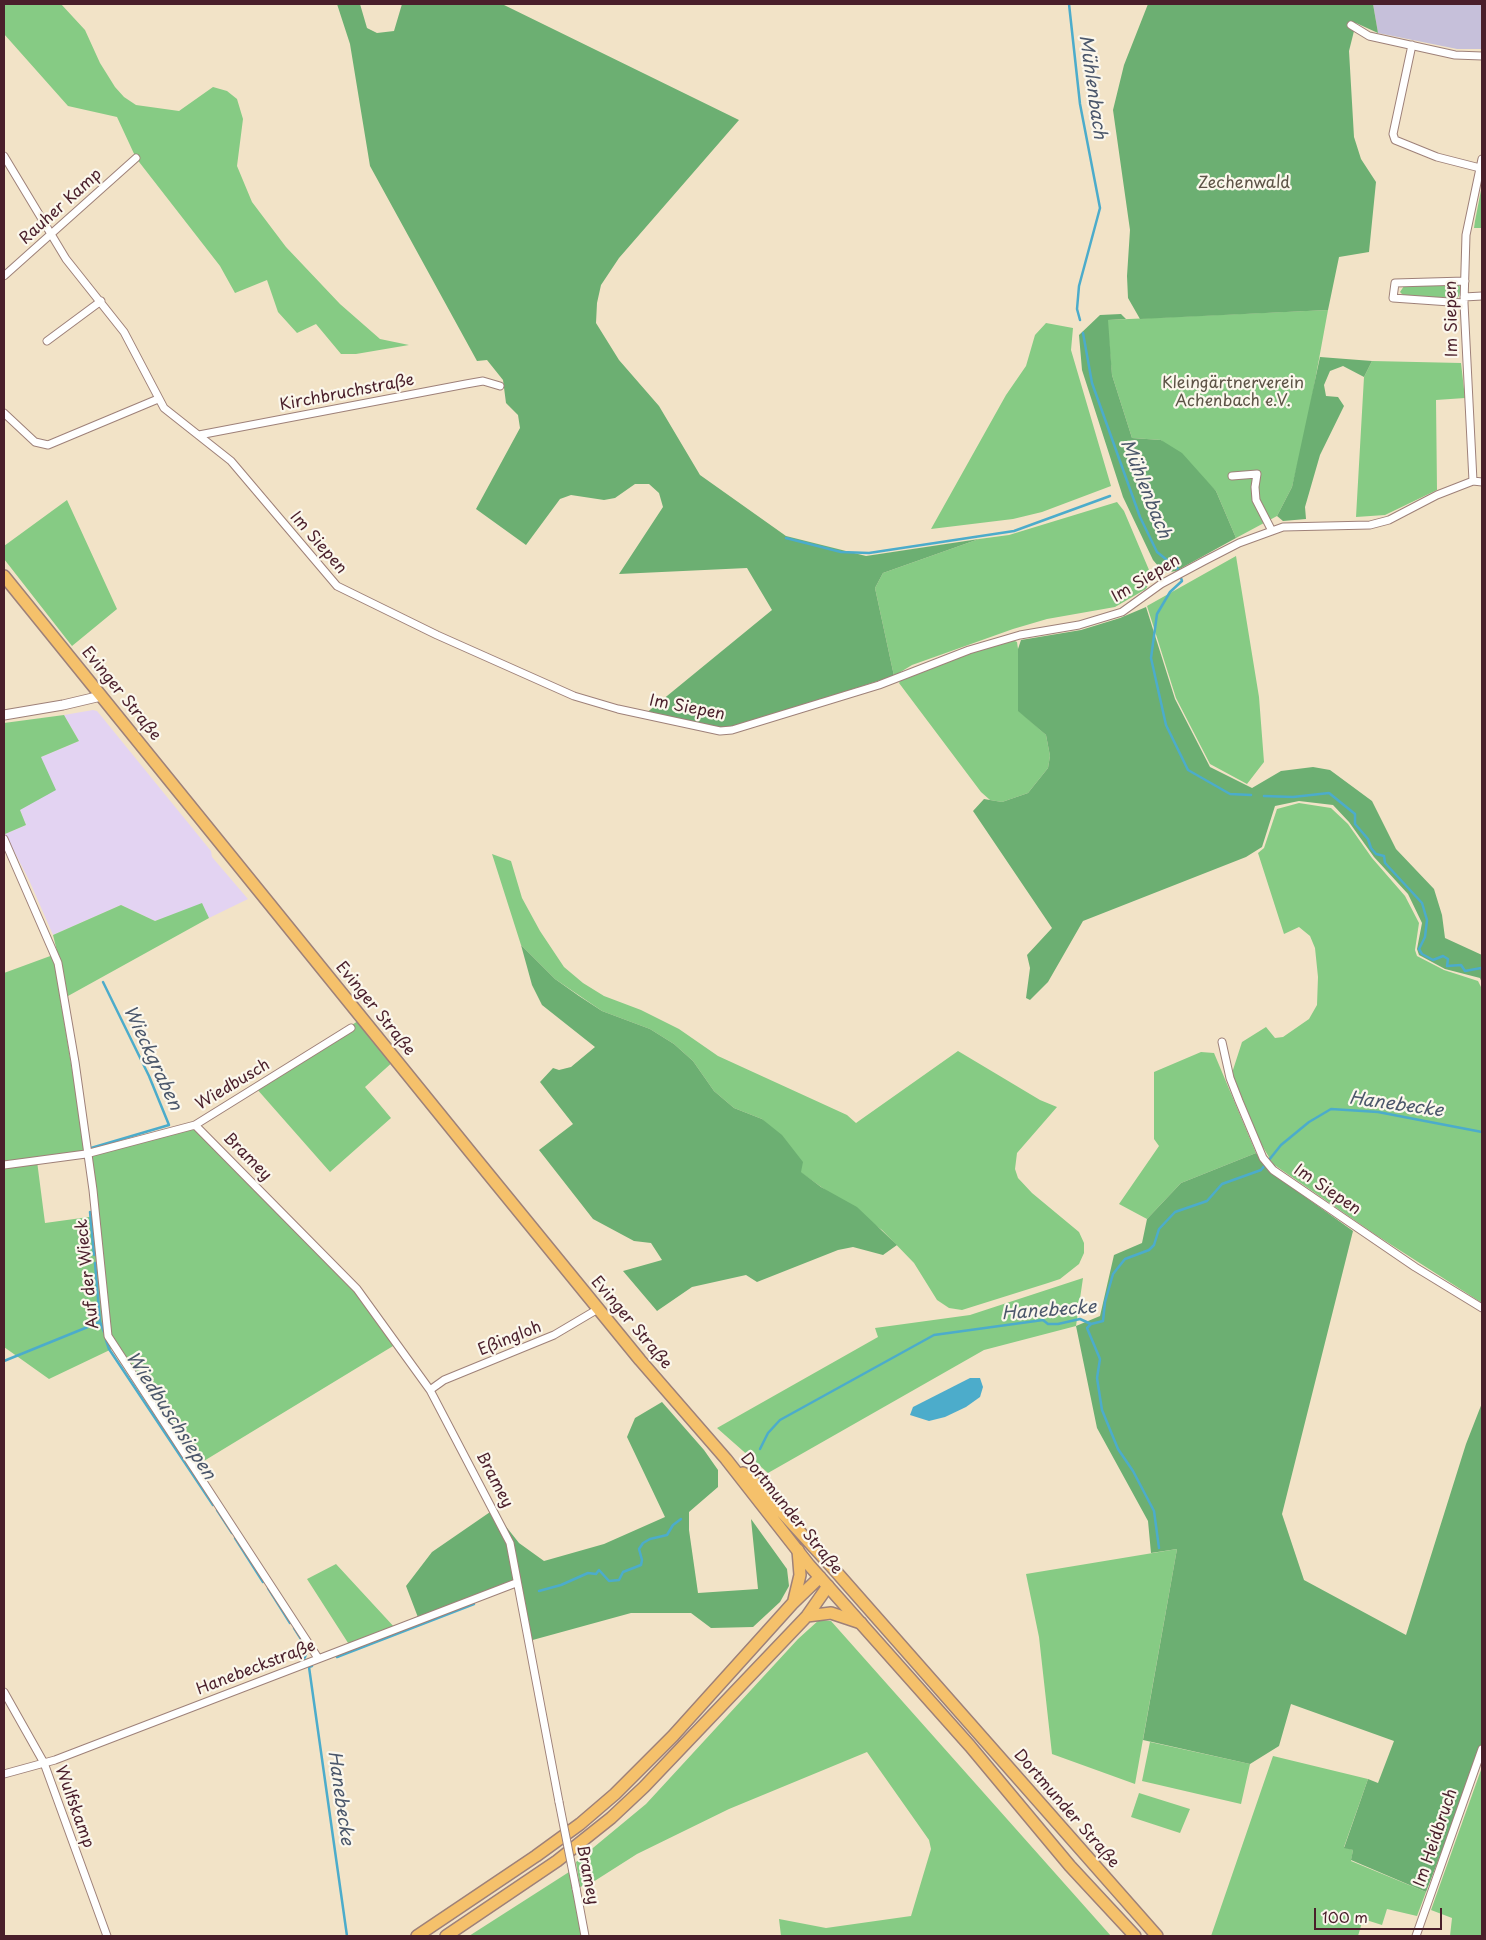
<!DOCTYPE html>
<html>
<head>
<meta charset="utf-8">
<style>
	body { margin:0 }
	#map { position:relative; width:1486px; height:1940px; overflow:hidden; background:#f2e3c7; font-family:"Playpen Sans",sans-serif }
	canvas { display:block }
	.frame { position:absolute; inset:0; border:5px solid #4a1f2b; pointer-events:none }
	.scale { position:absolute; left:1314px; top:1908px; width:128px; height:22px; box-sizing:border-box; border:2px solid #4a1f2b; border-top:0; padding-left:6px; font-size:15px; line-height:18px; white-space:nowrap; color:#4a1f2b; -webkit-text-stroke:4px #fbf7ec; paint-order:stroke }
</style>
</head>
<body>
<div id="map">
<canvas width="1486" height="1940"></canvas>
<div class="frame"></div>
<div class="scale">100 m</div>
</div>
<script>
const ctx = document.querySelector('canvas').getContext('2d');
ctx.lineJoin = 'round';
function paint(path, color) { ctx.fillStyle = color; ctx.fill(path, 'evenodd'); }
const shape = rows => new Path2D(rows.map(r => 'M' + r).join(''));
function stroke(path, color, width, dash) { ctx.strokeStyle = color; ctx.lineWidth = width; ctx.lineCap = dash ? 'butt' : 'round'; ctx.setLineDash(dash || []); ctx.stroke(path); }
function write(font, color, halo, rows, align = 'center') {
  ctx.font = font + ' "Playpen Sans",sans-serif'; ctx.lineWidth = 4.5; ctx.setLineDash([]); ctx.textBaseline = 'middle'; ctx.strokeStyle = halo; ctx.fillStyle = color; for (const [text, x, y, turn = 0] of rows) {
    ctx.save(); ctx.translate(x, y); ctx.rotate((+turn || 0) * Math.PI / 180); ctx.textAlign = isNaN(turn) ? turn : align; if (halo) ctx.strokeText(text, 0, 0); ctx.fillText(text, 0, 0); ctx.restore();
  }
}
paint(shape([
	[93,710,97,711,102,717,211,851,212,857,248,899,209,918,202,904,155,921,121,905,53,935,29,880,5,834,26,825,20,810,41,757,79,741,64,715]
]), '#e3d3f2');
paint(shape([
	[1373,4,1482,4,1482,49,1457,49,1378,33]
]), '#c6c0da');
paint(shape([
	[4,4,61,4,85,30,100,63,115,87,124,97,136,105,179,111,213,87,227,91,237,99,243,119,237,166,252,202,286,247,340,304,380,339,409,345,356,354,341,354,316,324,297,333,278,312,267,280,235,293,220,266,136,158,117,117,68,106,4,34],
	[1482,185,1482,228,1474,228,1475,221],
	[1453,284,1459,285,1461,289,1459,296,1456,299,1403,295,1400,292,1404,286],
	[1328,310,1306,430,1292,487,1277,516,1236,538,1216,491,1161,440,1132,438,1112,375,1107,320],
	[1046,323,1073,328,1071,350,1111,486,1042,512,1013,519,931,529,1006,395,1026,366,1035,335],
	[1372,361,1461,363,1465,398,1436,400,1437,490,1385,515,1356,517,1364,377],
	[67,500,117,609,72,646,4,559,4,546],
	[1117,502,1124,511,1152,577,1146,589,1115,607,1047,619,1013,629,912,665,894,676,875,588,883,573,979,539,1009,535],
	[1236,556,1259,697,1264,762,1247,784,1210,764,1176,698,1147,606],
	[1013,640,1017,642,1018,649,1018,710,1046,735,1050,756,1048,768,1028,793,1002,802,990,800,981,792,899,683,901,680,975,651],
	[64,715,79,741,41,757,56,790,20,810,26,825,5,834,4,723],
	[1299,803,1331,808,1348,824,1372,858,1405,896,1419,923,1415,950,1417,956,1444,970,1478,981,1482,989,1482,1303,1376,1235,1273,1164,1260,1142,1232,1073,1242,1042,1266,1027,1275,1038,1283,1037,1309,1019,1317,1005,1318,977,1315,948,1310,936,1299,927,1284,934,1258,853,1264,848,1277,809],
	[492,854,511,861,522,898,540,931,564,967,583,983,604,996,641,1010,679,1029,718,1056,847,1115,856,1123,958,1051,1040,1100,1057,1107,1017,1153,1015,1169,1018,1178,1032,1193,1079,1232,1084,1243,1084,1253,1079,1264,1060,1279,1048,1283,962,1310,949,1308,937,1300,914,1263,882,1230,800,1172,762,1119,734,1108,714,1091,693,1061,674,1044,650,1029,602,1011,555,979,521,945],
	[202,903,209,918,68,996,53,935,121,905,155,921],
	[53,955,86,1154,195,1125,357,1289,398,1343,194,1467,114,1348,49,1379,4,1347,4,1166,37,1161,45,1223,96,1216,86,1154,4,1165,4,973],
	[361,1019,395,1060,365,1087,391,1118,330,1172,256,1088],
	[1201,1052,1214,1053,1256,1153,1181,1183,1147,1219,1119,1204,1159,1146,1154,1139,1154,1072],
	[1083,1278,1076,1326,984,1350,768,1473,717,1428,878,1337,875,1328,970,1315],
	[1177,1549,1135,1784,1052,1754,1039,1637,1026,1574],
	[336,1564,396,1629,350,1646,307,1579],
	[819,1620,831,1621,1111,1936,781,1936,779,1919,826,1928,911,1916,931,1849,929,1840,867,1752,729,1809,637,1854,593,1882,580,1887,576,1862,646,1804,798,1639],
	[1150,1742,1250,1764,1241,1804,1142,1781],
	[1273,1756,1368,1779,1344,1847,1353,1850,1351,1861,1426,1892,1417,1916,1387,1909,1382,1925,1363,1919,1358,1936,1211,1936],
	[1482,1767,1482,1936,1450,1936,1452,1918,1431,1910],
	[1139,1793,1190,1809,1180,1833,1131,1817],
	[569,1872,582,1936,469,1936]
]), '#86cb84');
paint(shape([
	[337,4,360,4,367,28,377,33,394,31,402,4,502,4,739,120,619,258,601,285,597,303,596,323,619,360,659,406,700,475,786,536,866,556,979,539,883,573,875,588,894,676,733,727,716,729,645,714,772,610,747,568,619,574,663,507,659,493,649,484,635,484,615,498,604,500,571,495,560,499,526,545,476,509,520,428,518,415,506,403,503,380,487,360,477,361,370,166,350,44],
	[1148,4,1373,4,1378,33,1356,23,1349,51,1354,137,1361,159,1376,182,1369,252,1339,257,1328,310,1140,319,1128,298,1127,276,1130,230,1113,110,1124,65],
	[1121,314,1126,319,1108,320,1112,375,1132,438,1161,440,1182,453,1216,491,1236,538,1176,571,1164,573,1153,560,1123,497,1082,370,1079,335,1100,315],
	[1320,357,1372,361,1364,377,1343,366,1330,371,1324,385,1326,396,1338,397,1344,406,1320,455,1305,507,1306,519,1283,521,1277,516,1292,487],
	[1146,607,1175,699,1210,767,1252,788,1281,771,1313,767,1330,770,1372,801,1396,849,1434,889,1442,915,1445,938,1482,955,1482,983,1480,978,1445,969,1419,955,1417,949,1422,923,1408,894,1374,857,1349,822,1333,805,1299,801,1275,806,1262,847,1246,857,1083,921,1048,982,1030,1000,1026,998,1030,968,1027,955,1052,928,973,811,984,799,1002,802,1028,793,1048,768,1050,756,1046,735,1018,711,1018,649,1021,640,1081,630,1120,618],
	[521,945,555,979,579,996,602,1011,650,1029,674,1044,693,1061,714,1091,734,1108,762,1119,782,1135,803,1162,801,1172,821,1187,857,1207,897,1245,883,1255,853,1247,838,1250,757,1282,746,1275,692,1287,657,1311,623,1271,662,1260,651,1243,634,1241,593,1219,539,1150,573,1124,540,1082,553,1068,559,1070,571,1067,595,1047,542,1005,532,985],
	[1256,1153,1269,1171,1353,1231,1282,1514,1304,1580,1406,1635,1466,1444,1482,1403,1482,1747,1426,1892,1351,1860,1353,1850,1344,1848,1368,1779,1378,1783,1394,1741,1291,1704,1279,1746,1250,1764,1143,1740,1177,1549,1151,1553,1148,1521,1097,1428,1076,1326,1100,1316,1114,1255,1142,1243,1147,1219,1181,1183],
	[662,1402,704,1450,718,1470,718,1487,689,1512,689,1530,698,1593,758,1589,751,1519,787,1569,789,1586,780,1602,753,1627,711,1628,691,1613,631,1613,529,1641,516,1583,419,1620,406,1586,432,1552,493,1510,519,1543,544,1561,604,1544,665,1517,627,1437,635,1418]
]), '#6caf72');
paint(shape([
	[970,1378,980,1378,983,1387,980,1397,966,1407,945,1417,929,1421,910,1415,913,1407]
]), '#4caccb');
stroke(shape([
	[1069,4,1080,104,1100,208,1079,286,1077,309,1080,320],
	[1083,333,1092,383,1140,517,1157,552,1178,569,1182,581,1170,592,1157,614,1151,658,1166,725,1188,770,1230,794,1251,795],
	[786,538,841,552,869,553,1014,531,1110,496],
	[1264,796,1293,797,1329,793,1355,814,1355,824,1368,839,1371,848,1376,854,1384,856,1385,863,1422,903,1427,920,1425,937,1419,949,1422,954,1433,960,1443,956,1448,959,1447,966,1461,965,1465,971,1481,968,1482,970],
	[91,1148,169,1125,149,1076,103,982],
	[90,1212,94,1255],
	[95,1263,100,1322,104,1332],
	[1091,1324,1087,1328,1100,1359,1097,1378,1102,1410,1118,1449,1133,1471,1154,1511,1159,1548],
	[106,1340,109,1349,213,1505],
	[4,1361,100,1322],
	[760,1449,768,1433,780,1420,934,1335,1043,1320,1048,1324,1058,1324,1080,1319,1091,1324,1103,1321,1105,1302,1113,1274,1125,1259,1149,1250,1154,1245,1159,1229,1175,1212,1207,1201,1222,1184,1261,1170,1281,1145,1309,1122,1331,1109,1378,1112,1482,1132],
	[217,1510,232,1533],
	[235,1538,263,1582],
	[268,1588,290,1623],
	[539,1591,561,1585,588,1573,596,1574,599,1570,609,1581,619,1580,623,1572,641,1565,642,1560,639,1549,643,1543,650,1539,667,1535,673,1525,681,1519],
	[294,1628,308,1650,304,1659],
	[337,1657,474,1604],
	[312,1666,309,1667,347,1936]
]), '#4caccb', 2.5);
const minor = shape([
	[1351,25,1369,36,1455,55,1482,56],
	[1412,45,1393,134,1395,140,1437,157,1480,168],
	[4,156,66,259,124,332,164,408,231,461,337,586,437,635,574,696,618,709,720,731,732,730,879,685,969,650,1020,635,1079,625,1122,612,1161,584,1204,561,1239,543,1283,527,1370,525,1389,520,1437,495,1473,481,1482,482],
	[4,276,136,158],
	[1464,297,1482,296],
	[1464,303,1393,298,1395,283,1465,281],
	[47,341,101,301],
	[4,413,35,442,48,445,158,399],
	[199,435,466,384,483,381,500,386],
	[1232,476,1257,474,1255,487,1256,500,1272,531],
	[1473,481,1464,303,1466,235,1482,159],
	[4,839,58,963,75,1062,93,1190,108,1336,318,1658],
	[1222,1042,1230,1078,1239,1101,1263,1158,1273,1170,1415,1267,1482,1308],
	[195,1125,357,1289,430,1390,510,1543,559,1802],
	[4,1165,86,1154,195,1125,351,1028],
	[430,1390,444,1380,554,1335,598,1309],
	[4,1692,44,1763,107,1936],
	[4,1774,55,1760,516,1583],
	[576,1888,585,1936],
	[1416,1936,1482,1749]
]);
const tertiary = shape([
	[4,715,63,705,101,696]
]);
const primary = shape([
	[4,576,472,1154,640,1360,726,1459,809,1565,970,1746,1070,1866,1135,1936],
	[743,1473,755,1483,832,1567,1157,1936]
]);
const trunk = shape([
	[794,1600,800,1575,798,1550],
	[807,1616,831,1613,861,1623],
	[417,1936,536,1856,580,1824,615,1794,673,1736,792,1604,820,1577],
	[446,1936,557,1861,611,1818,644,1787,807,1616,828,1586]
]);
stroke(minor, '#9e8179', 9);
stroke(tertiary, '#9e8179', 11);
stroke(primary, '#9e8179', 14);
stroke(trunk, '#9e8179', 14);
stroke(minor, '#fff', 7);
stroke(tertiary, '#fff', 9);
stroke(primary, '#f5c16b', 11);
stroke(trunk, '#f5c16b', 11);
const minorBridge = shape([
	[559,1802,576,1888]
]);
stroke(minorBridge, '#9e8179', 9, []);
stroke(minorBridge, '#fff', 7);
write('16px', '#5c5346', '#fbf7ec', [
	["Zechenwald",1244,184],
	["Kleingärtnerverein",1233,384],
	["Achenbach e.V.",1233,402]
]);
write('16px', '#4a1f2b', '#fbf7ec', [
	["Rauher Kamp",61,207,-42],
	["Im Siepen",1452,319,-91],
	["Kirchbruchstraße",347,393,-11],
	["Im Siepen",318,543,49],
	["Im Siepen",1146,579,-31],
	["Evinger Straße",121,694,51],
	["Im Siepen",687,708,11],
	["Evinger Straße",375,1009,51],
	["Wiedbusch",233,1085,-31],
	["Bramey",247,1157,45],
	["Im Siepen",1327,1190,34],
	["Auf der Wieck",88,1274,-96],
	["Evinger Straße",631,1323,50],
	["Eßingloh",510,1339,-22],
	["Bramey",494,1480,62],
	["Dortmunder Straße",791,1514,51],
	["Hanebeckstraße",256,1668,-21],
	["Wulfskamp",74,1807,70],
	["Dortmunder Straße",1066,1809,49],
	["Im Heidbruch",1436,1838,-71],
	["Bramey",587,1875,79]
]);
write('italic 18px', '#4b576b', '#fbf7ec', [
	["Mühlenbach",1092,87,82],
	["Mühlenbach",1145,489,68],
	["Wieckgraben",152,1058,65],
	["Hanebecke",1396,1105,8],
	["Hanebecke",1049,1311,-4],
	["Wiedbuschsiepen",170,1416,57],
	["Hanebecke",340,1798,82]
]);
</script>
</body>
</html>
